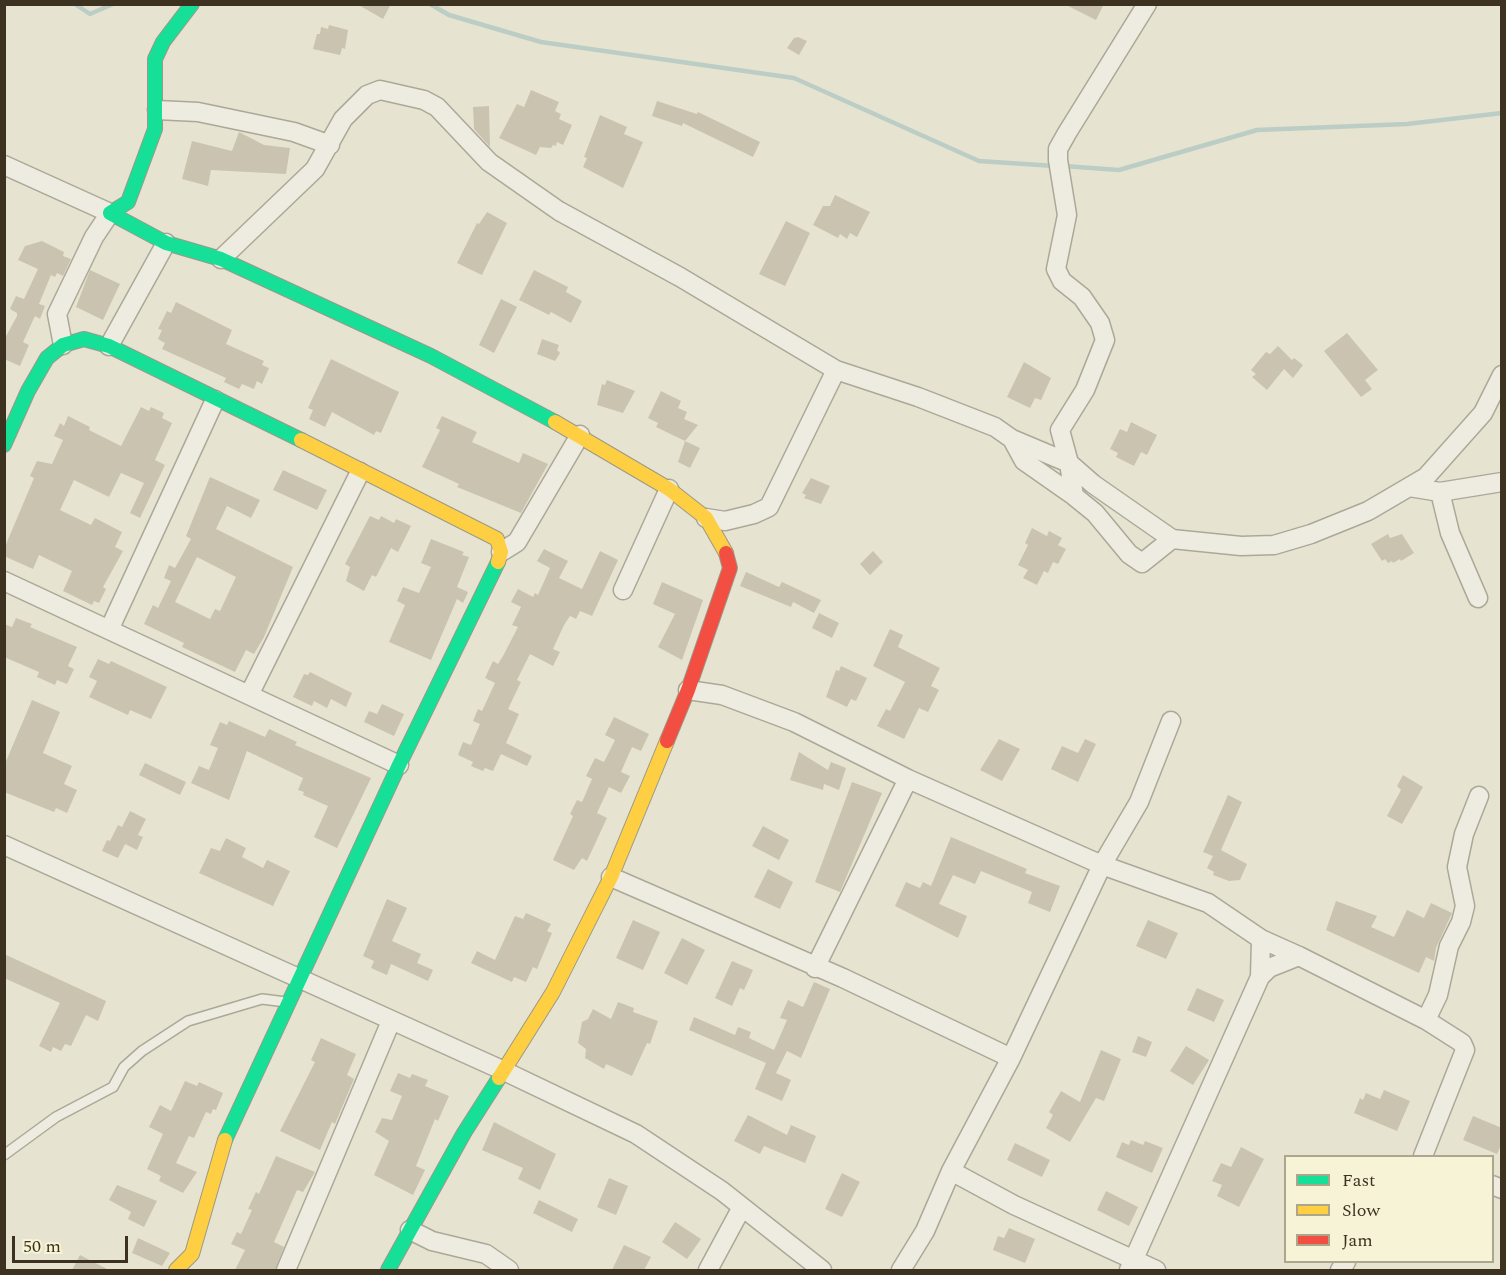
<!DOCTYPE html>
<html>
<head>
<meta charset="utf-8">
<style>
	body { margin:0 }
	#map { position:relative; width:1506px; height:1275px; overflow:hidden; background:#e6e4d0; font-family:Spectral,serif }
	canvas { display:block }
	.frame { position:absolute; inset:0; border:6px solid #3c321f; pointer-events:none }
	.legend { position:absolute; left:1284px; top:1155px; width:210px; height:108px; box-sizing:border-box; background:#f7f3d6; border:2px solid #aca68d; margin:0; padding:8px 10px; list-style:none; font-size:18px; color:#3c321f }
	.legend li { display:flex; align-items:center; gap:12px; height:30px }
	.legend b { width:30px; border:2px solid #aca68d }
	.scale { position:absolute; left:12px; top:1236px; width:116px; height:27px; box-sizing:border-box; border:3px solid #3c321f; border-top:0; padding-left:8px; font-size:18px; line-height:21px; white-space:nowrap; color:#3c321f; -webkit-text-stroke:4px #f7f3d6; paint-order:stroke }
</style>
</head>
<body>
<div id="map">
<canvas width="1506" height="1275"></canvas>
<div class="frame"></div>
<ul class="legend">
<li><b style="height:8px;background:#16e098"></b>Fast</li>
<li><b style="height:8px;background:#ffcf43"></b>Slow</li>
<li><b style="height:8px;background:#f24e42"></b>Jam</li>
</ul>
<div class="scale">50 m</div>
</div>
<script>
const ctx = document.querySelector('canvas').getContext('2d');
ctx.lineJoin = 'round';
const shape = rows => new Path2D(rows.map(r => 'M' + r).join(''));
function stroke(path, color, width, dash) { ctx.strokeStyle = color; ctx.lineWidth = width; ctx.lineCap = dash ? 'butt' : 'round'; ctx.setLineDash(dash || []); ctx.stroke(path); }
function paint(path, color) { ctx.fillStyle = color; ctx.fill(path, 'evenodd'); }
stroke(shape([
	[75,4,90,14,113,4],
	[430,4,449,15,541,42,794,78,979,161,1055,166],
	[1064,166,1119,170,1257,130,1407,124,1502,113]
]), '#bbcdc5', 4.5);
paint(shape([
	[357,4,391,4,383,19],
	[1064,4,1104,4,1096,20],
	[329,25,348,30,345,49,342,48,340,55,313,49,317,34,320,34,321,27,328,29],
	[798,37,807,41,799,55,787,48,794,38],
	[531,90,559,102,555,111,561,114,559,119,572,125,563,145,557,142,556,146,553,145,551,148,540,147,536,155,499,138,517,104,524,107],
	[657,101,697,114,698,112,760,142,753,157,683,123,682,126,652,116],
	[489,106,490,147,474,129,473,107],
	[600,115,627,127,624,134,643,142,623,188,583,167,587,158,584,157],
	[239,132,264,145,290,148,286,174,211,170,208,186,182,179,192,141,232,151],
	[835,195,870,212,857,237,850,233,847,239,840,234,838,238,813,225,823,206,830,206],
	[487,212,507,223,482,275,457,263,477,223,479,224],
	[786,221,810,233,785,286,759,274],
	[42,241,64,252,63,256,71,259,63,276,57,273,55,277,51,275,39,304,45,306,40,319,35,316,23,342,29,345,20,366,4,359,4,340,17,316,17,313,10,309,16,296,24,299,38,269,18,260,25,246],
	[90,270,120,284,103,320,76,307],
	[534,270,568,287,566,292,582,301,571,323,551,312,549,315,519,300],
	[501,299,517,307,494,353,479,345],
	[176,302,232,330,226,344,264,361,262,365,269,368,262,384,257,381,254,389,242,384,239,389,224,382,226,378,162,349,165,343,158,339,162,330,158,329,167,311,171,313],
	[1347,333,1378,370,1365,380,1372,389,1361,397,1324,351],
	[542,339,559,345,557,350,560,353,555,361,537,354],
	[1278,346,1292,360,1294,358,1303,365,1293,378,1284,369,1267,390,1252,377,1256,374,1251,370,1266,352,1270,354],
	[331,359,399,392,381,433,376,431,374,435,332,412,325,427,309,419,313,410,308,408],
	[1024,362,1051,378,1041,400,1035,398,1030,408,1007,397],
	[607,380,635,391,623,413,597,405,602,384,605,385],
	[661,391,681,401,678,408,687,412,684,419,698,425,685,441,656,427,658,423,648,418],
	[141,407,149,411,151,407,164,413,162,418,172,423,155,460,165,465,140,518,130,513,144,483,121,473,109,497,74,480,60,510,91,525,95,518,122,532,115,547,123,551,103,587,106,589,99,603,94,601,92,605,63,591,72,571,39,555,33,569,4,556,4,549,34,478,30,476,37,461,52,464,63,440,54,436,60,423,64,426,68,416,90,427,89,430,121,446],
	[442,416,477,432,472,442,519,463,523,453,548,464,521,513,457,487,459,484,422,467,440,430,436,428],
	[1131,422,1157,435,1147,455,1141,452,1134,466,1116,457,1118,453,1110,449,1120,429,1127,432],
	[685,441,700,448,690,468,678,462],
	[283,470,327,490,317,510,273,490],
	[210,477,260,500,251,518,227,506,216,529,293,567,264,637,254,654,246,650,235,672,182,647,184,643,144,624,153,605,158,608,171,581,164,578,169,565,175,568,191,539,186,536],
	[197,557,236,577,220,611,215,609,210,619,175,602],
	[811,478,830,486,821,504,804,498,806,495,802,493],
	[370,516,379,520,381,516,394,523,396,519,411,526,398,552,391,548,376,577,372,575,364,591,346,581,350,567,345,564],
	[1032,528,1047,536,1049,531,1062,538,1058,545,1066,549,1058,564,1053,562,1048,573,1044,571,1037,585,1023,578,1028,570,1018,565,1028,545,1025,543],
	[1388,534,1390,538,1402,534,1414,553,1401,561,1400,559,1393,563,1392,561,1388,563,1385,559,1382,561,1371,544],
	[431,539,464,552,462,555,469,557,457,587,468,592,463,603,457,599,431,660,389,642,405,605,397,601,403,587,419,593,431,567,421,563],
	[544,549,568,561,559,578,582,589,600,551,618,560,592,616,580,611,576,619,570,616,564,625,553,649,560,652,553,666,530,654,517,680,521,682,508,709,519,714,506,743,532,756,527,766,501,754,493,771,485,768,483,771,471,766,473,762,458,755,463,742,471,745,480,724,473,721,478,709,482,711,495,683,485,678,493,661,498,664,503,656,518,627,512,625,521,607,511,602,518,589,533,597,535,593,538,595,550,568,537,561],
	[873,551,883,562,870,575,860,564],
	[746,572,779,587,782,582,821,600,814,613,793,602,791,607,740,586],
	[662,582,703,600,682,660,658,647,675,614,653,604],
	[819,613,839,623,832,638,812,628],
	[16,618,32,624,30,627,77,647,68,666,74,669,67,684,57,680,55,685,37,677,39,672,4,657,4,624,12,627],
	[890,629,903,635,898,647,940,668,931,686,939,690,928,712,919,708,904,739,877,726,886,709,890,711,905,682,873,666],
	[98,659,109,664,111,661,167,687,151,719,130,710,128,715,89,697,97,681,89,677],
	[841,666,867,678,856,701,851,699,847,707,826,697,836,670,839,671],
	[310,672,352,693,346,707,331,699,327,708,314,701,312,706,293,697,304,674,308,675],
	[32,700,60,712,43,753,72,766,64,784,77,790,67,813,56,808,54,812,4,792,4,766],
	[382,704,404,714,394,736,364,722,369,711,377,714],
	[614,717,649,734,641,751,632,747,621,772,630,776,621,793,609,787,597,813,607,818,587,861,582,858,574,870,553,860,573,816,570,814,577,800,582,802,592,779,586,776,595,758,604,762,615,740,605,735],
	[229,721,265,737,269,729,297,742,295,745,371,778,337,848,314,837,328,806,303,795,304,792,298,790,303,778,247,751,229,800,191,783,199,766,209,770,218,748,210,745,220,722,227,725],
	[999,739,1020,749,1002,781,980,770],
	[1085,739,1096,744,1078,782,1051,769,1062,746,1078,753],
	[799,752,828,770,831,762,846,768,839,790,824,784,823,790,790,780],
	[145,763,186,782,180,795,139,775],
	[1403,775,1423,787,1402,824,1387,816,1401,790,1397,786],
	[852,782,882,793,840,892,815,882],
	[1228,795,1242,802,1221,850,1247,864,1240,880,1229,881,1213,875,1214,872,1207,868,1213,856,1203,852],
	[130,811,146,819,138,835,143,837,137,850,125,844,118,858,102,851,107,840,110,841,118,825,122,827],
	[763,826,789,840,779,860,752,846],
	[951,837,1027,869,1025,873,1060,886,1050,912,1028,903,1032,892,981,871,975,884,953,875,939,904,967,916,958,938,895,906,906,882,920,888,923,882,931,886],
	[226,838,246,848,242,857,263,868,267,860,290,871,273,906,199,873,211,848,220,851],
	[768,869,793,882,780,909,754,897],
	[387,899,407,908,392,941,421,954,417,963,433,970,428,981,391,964,387,975,371,968,374,961,363,956],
	[1336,901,1377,916,1371,927,1394,937,1407,910,1424,918,1431,903,1452,913,1436,948,1434,961,1426,957,1419,973,1326,930],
	[526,913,551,924,547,931,552,933,537,969,533,967,526,982,514,977,512,982,471,963,477,951,495,960,515,916,523,919],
	[633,920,660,932,643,970,616,958],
	[1148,920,1178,933,1166,959,1136,946],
	[682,938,705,950,687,985,664,973],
	[4,954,106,1001,98,1021,86,1015,71,1046,65,1044,61,1051,53,1047,51,1052,39,1046,60,1003,4,978],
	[732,961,753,970,744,990,740,988,732,1006,715,998],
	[814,982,830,989,801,1058,787,1051,776,1073,791,1080,782,1101,755,1089,766,1063,689,1030,694,1017,735,1035,738,1027,751,1032,749,1038,774,1050,787,1020,780,1018,788,1000,803,1007],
	[1197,988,1224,1000,1214,1022,1187,1010],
	[618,1002,634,1008,633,1012,658,1021,650,1044,647,1043,632,1076,606,1064,604,1069,585,1058,586,1049,578,1043,582,1022,588,1019,593,1009,611,1019],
	[1138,1036,1152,1042,1146,1057,1132,1052],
	[321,1038,356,1054,347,1075,354,1079,335,1124,332,1122,320,1150,280,1131,315,1062,311,1060],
	[1186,1046,1209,1060,1193,1085,1170,1071],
	[1101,1050,1121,1059,1104,1101,1096,1098,1070,1142,1046,1128,1053,1115,1049,1112,1061,1091,1080,1102],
	[398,1073,410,1078,412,1074,428,1080,425,1086,449,1096,438,1121,435,1119,416,1166,425,1170,413,1195,374,1175,389,1141,375,1132,382,1118,392,1120,402,1096,390,1091],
	[185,1081,197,1086,199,1082,223,1093,216,1110,213,1109,211,1114,206,1112,194,1138,189,1136,176,1163,197,1172,183,1193,159,1181,161,1176,147,1169,163,1134,149,1127,160,1105,171,1111],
	[1384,1090,1410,1101,1397,1131,1354,1113,1360,1098,1363,1100,1366,1093,1380,1099],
	[748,1115,787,1135,791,1125,816,1136,805,1163,764,1146,760,1154,734,1141],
	[1473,1116,1502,1128,1502,1143,1497,1154,1463,1140],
	[494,1122,556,1154,540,1190,518,1179,523,1168,482,1150],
	[1131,1140,1143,1145,1145,1141,1163,1148,1152,1173,1116,1157,1122,1142,1129,1145],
	[1015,1143,1050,1160,1042,1177,1007,1160],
	[1241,1147,1264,1159,1239,1207,1217,1196,1222,1185,1212,1181,1221,1163,1231,1167],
	[276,1156,315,1172,303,1192,297,1190,274,1242,284,1247,275,1270,235,1270,245,1250,231,1244,237,1232,241,1234,252,1210,248,1209,256,1192,259,1194],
	[842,1173,860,1182,842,1217,825,1209],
	[609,1178,628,1186,616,1215,597,1207],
	[117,1185,157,1201,144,1227,128,1219,131,1212,109,1200],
	[1106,1191,1138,1207,1129,1226,1097,1210],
	[539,1200,578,1219,572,1232,533,1213],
	[675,1222,701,1239,687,1259,662,1242],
	[1009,1228,1035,1239,1025,1263,993,1250,998,1236,1004,1238],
	[138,1238,170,1253,162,1266,132,1253],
	[624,1245,651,1257,644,1270,612,1270],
	[80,1255,109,1270,72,1270]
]), '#cac3b0');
const lane = shape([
	[4,1155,56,1117,113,1087,124,1067,142,1051,188,1021,262,999,286,1002]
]);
const street = shape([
	[1147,4,1067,133,1058,149,1058,160,1067,215,1056,269,1062,281,1082,297,1100,323,1105,340,1085,390,1060,430,1069,463,1074,496,1095,513,1129,554,1142,563,1172,539,1241,546,1274,545,1311,534,1368,511,1426,477,1483,413,1502,375],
	[157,110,198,112,294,132,330,145],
	[4,165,110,213,94,237,57,314,63,345],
	[221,259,315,169,343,119,367,95,380,90,424,100,437,107,489,162,559,211,680,277,836,370,918,397,995,427,1012,439,1024,461,1074,496],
	[109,346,166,243],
	[1012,439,1069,463,1093,484,1172,539],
	[1409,487,1440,492,1502,482],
	[1440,492,1450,533,1478,598],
	[706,518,725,521,754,514,769,507,836,370],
	[501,552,517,542,580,435],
	[4,581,399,765],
	[623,590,669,489],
	[109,630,215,400],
	[688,690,722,695,794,722,908,779,1102,865,1208,903,1261,939,1299,956],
	[249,695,360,472],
	[4,845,502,1070,636,1134,722,1191,822,1270],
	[611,877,843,978,1011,1058],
	[815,968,908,779],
	[1260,977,1261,939],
	[1426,1020,1438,995,1449,946,1461,922,1465,906,1457,867,1464,834,1479,796],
	[951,1171,1014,1205,1156,1270],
	[1492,1185,1502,1189],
	[410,1230,432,1241,486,1254,509,1270],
	[286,1270,391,1021],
	[708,1270,742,1207],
	[901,1270,925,1231,951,1171,1011,1058,1102,865,1139,802,1171,721],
	[1129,1270,1260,977,1269,968,1299,956,1426,1020,1462,1043,1465,1050,1423,1156],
	[1340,1270,1346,1262]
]);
const fast = shape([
	[192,4,163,42,155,59,155,129,128,202,110,213,166,243,221,259,431,356,555,422],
	[4,445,28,391,47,358,63,345,84,339,109,346,301,440],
	[225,1140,399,765,498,562],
	[388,1270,464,1133,499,1078]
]);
const slow = shape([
	[555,422,669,489,706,518,726,553],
	[301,440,497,539,501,552,498,562],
	[499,1078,553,992,611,877,667,741],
	[176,1270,192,1254,225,1140]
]);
const jam = shape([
	[667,741,688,690,730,568,726,553]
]);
stroke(lane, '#aca898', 12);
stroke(street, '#aca898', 21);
stroke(fast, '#9b9888', 16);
stroke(slow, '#9b9888', 16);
stroke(jam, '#9b9888', 16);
stroke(lane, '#eeece1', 9);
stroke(street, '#eeece1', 18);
stroke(fast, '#16e098', 14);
stroke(slow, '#ffcf43', 14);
stroke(jam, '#f24e42', 14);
</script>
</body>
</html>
